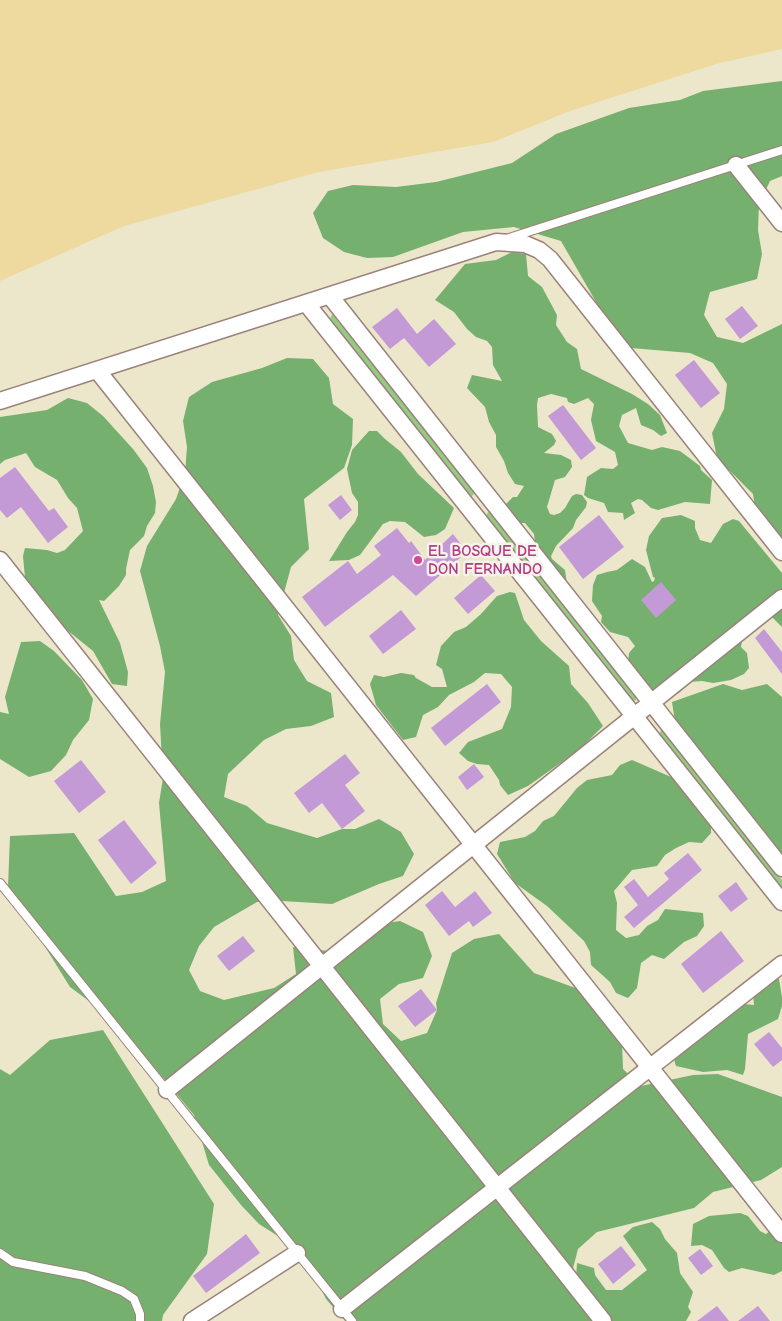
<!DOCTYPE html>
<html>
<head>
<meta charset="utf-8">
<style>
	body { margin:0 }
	canvas { display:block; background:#ece6cb }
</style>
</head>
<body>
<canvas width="782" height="1321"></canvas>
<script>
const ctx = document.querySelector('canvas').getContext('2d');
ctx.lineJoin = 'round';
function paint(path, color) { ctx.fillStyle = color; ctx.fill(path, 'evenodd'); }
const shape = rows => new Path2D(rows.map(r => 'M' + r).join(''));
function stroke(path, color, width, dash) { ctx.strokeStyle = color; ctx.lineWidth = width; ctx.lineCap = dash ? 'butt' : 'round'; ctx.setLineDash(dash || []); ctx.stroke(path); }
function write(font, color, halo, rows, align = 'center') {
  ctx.font = font + ' "Comic Neue",sans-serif'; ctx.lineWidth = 5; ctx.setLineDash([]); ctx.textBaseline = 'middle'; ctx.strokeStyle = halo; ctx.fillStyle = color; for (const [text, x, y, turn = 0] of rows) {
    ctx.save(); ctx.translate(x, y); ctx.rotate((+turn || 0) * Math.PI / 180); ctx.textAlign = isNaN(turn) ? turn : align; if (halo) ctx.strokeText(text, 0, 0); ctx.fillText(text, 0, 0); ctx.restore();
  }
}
paint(shape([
	[332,314,474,491,474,494,472,496,469,495,330,319],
	[488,512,491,513,636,696,636,700,634,701,631,700,486,516],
	[661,730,664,731,782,880,782,890,659,735]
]), '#93cc80');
paint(shape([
	[782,81,782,176,770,181,759,204,758,230,762,254,757,279,710,292,704,315,717,337,743,343,782,324,782,546,757,519,753,494,717,458,712,433,724,409,727,384,713,363,690,353,631,348,611,333,600,309,561,241,514,227,463,232,393,257,367,258,344,252,323,238,313,213,328,191,353,185,396,187,436,182,512,163,556,134,629,108,680,100,703,91],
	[512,252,526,254,528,276,542,287,557,315,556,325,567,342,577,349,581,369,632,394,648,404,660,415,667,433,661,436,653,430,641,425,636,408,622,415,619,426,628,443,652,450,662,447,680,451,700,466,701,470,712,480,710,504,685,502,658,510,651,508,642,500,638,499,631,503,635,513,624,520,623,513,608,512,604,503,588,498,584,495,587,477,601,468,613,469,618,465,615,452,596,441,591,420,594,404,588,398,574,404,568,402,567,398,551,394,538,398,537,405,538,427,552,434,556,441,554,445,544,453,561,455,571,460,572,467,565,477,555,480,547,507,550,514,554,515,560,513,565,508,572,496,576,494,582,495,587,502,586,507,576,520,573,528,556,546,551,556,552,559,565,570,567,584,536,552,534,534,525,523,518,523,510,513,506,504,513,497,517,497,524,486,515,484,508,473,504,461,496,447,496,435,489,422,485,407,467,388,472,375,502,381,493,365,492,347,487,341,476,337,467,329,454,312,435,300,465,264,496,260],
	[287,358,313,359,329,378,333,404,353,419,352,445,344,468,304,499,309,549,291,567,278,615,291,636,294,660,307,681,331,693,334,717,311,726,286,729,264,740,228,774,224,797,247,806,267,823,317,838,342,829,355,829,379,819,401,832,414,854,403,876,379,884,332,904,282,901,257,902,214,927,199,946,189,970,200,991,224,1000,274,988,296,974,293,947,328,951,374,925,400,921,423,932,432,956,423,978,399,984,380,999,383,1024,401,1041,427,1033,437,1010,436,1003,452,953,474,939,499,934,534,973,606,999,621,1019,623,1069,641,1086,693,1075,718,1074,782,1097,782,1167,761,1180,713,1192,694,1208,597,1232,578,1249,572,1272,576,1278,577,1263,594,1268,595,1275,606,1290,622,1290,647,1270,623,1236,633,1227,652,1222,660,1229,665,1239,677,1253,680,1273,693,1292,688,1307,691,1312,686,1321,345,1321,326,1299,303,1252,259,1224,241,1205,209,1165,194,1115,129,1037,112,1018,70,987,8,887,10,836,74,833,116,896,142,892,166,881,159,803,163,778,160,724,165,672,160,646,140,571,147,546,176,499,185,473,187,447,183,421,189,397,212,382,262,368],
	[68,398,87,403,103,416,133,449,147,468,153,486,156,502,155,513,147,526,144,536,130,550,126,569,126,575,119,586,104,601,99,600,120,643,128,672,127,686,112,684,93,651,57,622,54,614,36,607,27,599,23,556,25,548,47,550,57,553,65,550,83,531,77,508,68,498,57,480,35,467,26,453,5,460,0,464,0,417,47,410],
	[369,431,377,431,385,439,401,452,418,474,454,508,445,529,436,535,424,537,405,522,390,521,383,524,360,555,349,560,329,561,347,532,355,522,358,515,358,502,352,493,347,469,352,450],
	[681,515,695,521,695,528,700,540,711,543,723,524,733,519,739,521,782,573,782,627,772,617,764,623,752,624,742,641,741,647,747,653,749,668,744,674,731,680,713,683,702,681,688,682,679,693,652,701,628,663,629,653,635,646,628,637,610,632,601,622,602,616,592,601,593,585,597,575,607,572,617,570,632,559,645,567,652,582,654,581,655,578,653,577,646,550,649,536,662,518],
	[510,592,515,593,524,620,541,641,569,666,571,684,588,703,603,726,580,749,528,786,508,795,500,785,499,780,489,765,477,764,468,761,459,753,468,742,502,729,511,707,512,687,501,674,485,673,474,682,449,695,438,707,423,715,416,737,403,740,376,705,370,684,374,675,384,677,401,673,414,675,416,678,432,687,447,687,442,669,436,665,441,646,454,632,466,627,481,614,497,596],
	[40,641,54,651,82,680,93,699,89,720,73,740,66,755,51,771,29,777,0,759,0,712,9,714,5,697,21,642],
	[723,684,742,690,767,684,782,697,782,865,677,735,672,702],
	[632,760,678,780,711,819,711,833,702,843,689,842,676,848,665,855,657,866,632,870,614,891,617,903,616,930,626,938,639,935,647,926,658,920,665,909,703,913,704,926,697,936,684,942,664,959,652,955,641,963,637,988,628,998,616,993,610,982,591,965,590,952,584,941,547,906,515,883,497,854,500,842,525,837,535,831,543,821,554,816,577,788,587,780,612,775,620,765],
	[778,973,782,997,782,1006,778,1019,748,1034,745,1069,743,1075,727,1070,703,1072,676,1066,673,1056,735,1003,754,1005,753,992],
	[103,1030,214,1204,207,1254,163,1315,162,1321,0,1321,0,1069,10,1075,50,1040],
	[740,1213,748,1216,760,1231,766,1234,773,1228,782,1231,782,1271,774,1275,742,1268,729,1272,724,1268,712,1250,702,1245,691,1246,693,1224,709,1216]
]), '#76b06e');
paint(shape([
	[0,0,782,0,782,49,716,64,570,111,493,142,319,172,124,226,0,281]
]), '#eeda9e');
paint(shape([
	[742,306,758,326,740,339,725,319],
	[397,308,417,334,434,319,456,344,429,367,404,338,390,349,372,327],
	[694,360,720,393,701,408,675,375],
	[563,405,596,448,581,460,548,416],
	[15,467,49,511,54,508,68,527,48,543,21,507,7,518,0,510,0,478],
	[341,495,352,510,340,520,328,505],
	[599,515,624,547,583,579,559,547],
	[397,528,409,543,411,541,425,560,453,534,467,552,416,596,393,575,325,627,302,597,348,561,357,574,381,555,374,546],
	[481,575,495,591,468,614,454,598],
	[661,582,676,600,656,618,641,600],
	[401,610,416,629,383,654,369,636],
	[764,629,782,652,782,674,755,638],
	[487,684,501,702,445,746,431,728],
	[345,754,360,773,345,785,365,811,342,829,322,803,309,813,294,793],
	[81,760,106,792,79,813,54,781],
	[474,764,484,777,467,790,458,777],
	[124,820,157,863,131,884,98,840],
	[688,853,702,870,634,928,624,917,638,905,624,887,634,879,648,897,669,879,664,873],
	[736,882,748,899,731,912,718,896],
	[442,891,455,907,475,891,492,913,473,927,469,921,449,936,425,905],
	[721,931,744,961,703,993,681,964],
	[243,936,255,951,229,971,217,956],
	[421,989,437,1010,415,1027,398,1006],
	[769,1032,782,1048,782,1060,773,1067,754,1044],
	[246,1234,260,1253,206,1293,193,1276],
	[621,1246,636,1265,613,1284,598,1264],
	[700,1249,713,1266,701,1275,688,1258],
	[717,1306,729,1321,697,1321],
	[758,1306,770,1321,738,1321]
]), '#c399d6');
const service = shape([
	[509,238,782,150],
	[0,883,352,1321],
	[0,1253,13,1262,85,1276,122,1291,134,1299,140,1314,140,1321]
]);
const minor = shape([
	[736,165,782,223],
	[330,296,782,868],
	[306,303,782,902],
	[97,370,782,1234],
	[0,401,496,242,525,244,539,250,550,259,782,552],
	[0,560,603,1321],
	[167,1090,782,598],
	[342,1309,782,964],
	[192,1321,297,1253]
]);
stroke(service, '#9b827b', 10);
stroke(minor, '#9b827b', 19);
stroke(service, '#fff', 8);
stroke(minor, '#fff', 16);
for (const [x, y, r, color] of [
	[418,560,5,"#d1479c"]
]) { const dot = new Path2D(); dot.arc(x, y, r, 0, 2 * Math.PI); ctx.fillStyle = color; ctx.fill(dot); stroke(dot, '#f7f3e8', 2); }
write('bold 16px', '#b23c85', '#f7f3e8', [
	["EL BOSQUE DE",428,551],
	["DON FERNANDO",428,569]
], 'left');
</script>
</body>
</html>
